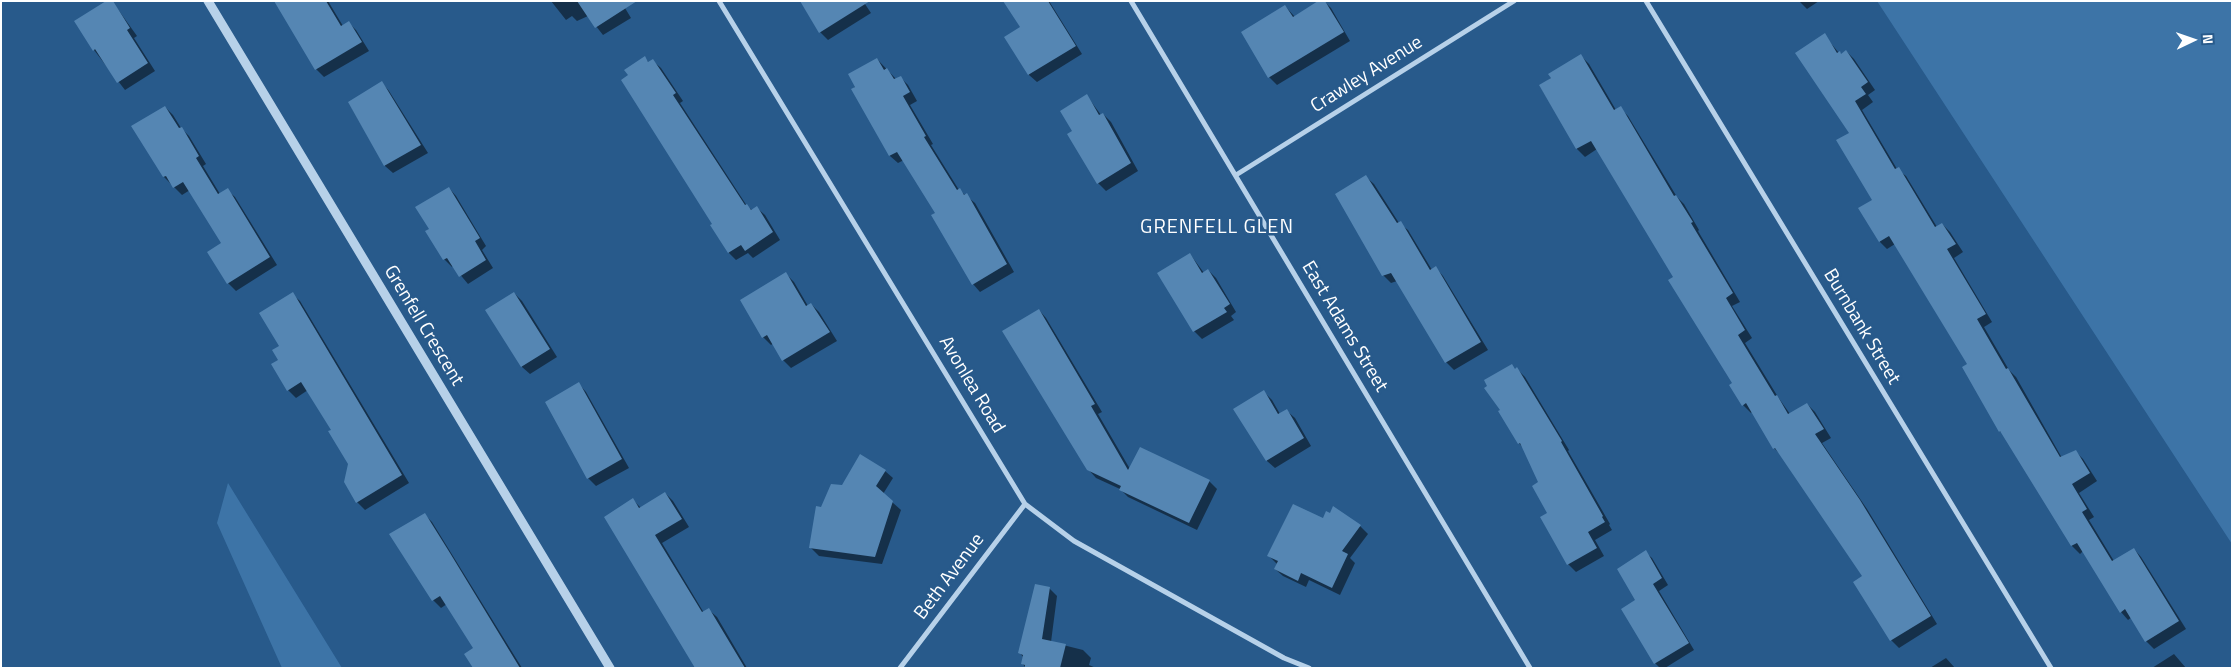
<!DOCTYPE html>
<html>
<head>
<meta charset="utf-8">
<style>
	body { margin:0 }
	#map { position:relative; width:2233px; height:669px; overflow:hidden; background:#285a8b; font-family:"Titillium Web",sans-serif }
	canvas { display:block }
	.frame { position:absolute; inset:0; border:2px solid #fff; pointer-events:none }
	.north { position:absolute; left:2168px; top:15px; width:50px; height:50px; -webkit-text-stroke:4px #285a8b; paint-order:stroke; rotate:87deg; font-size:14px; font-weight:700; line-height:20px; text-align:center; color:#fff }
	.north::after { content:''; display:block; margin:auto; width:18px; height:22px; background:#fff; clip-path:polygon(50% 0,100% 100%,50% 72%,0 100%) }
</style>
</head>
<body>
<div id="map">
<canvas width="2233" height="669"></canvas>
<div class="frame"></div>
<div class="north">N</div>
</div>
<script>
const ctx = document.querySelector('canvas').getContext('2d');
ctx.lineJoin = 'round';
function paint(path, color) { ctx.fillStyle = color; ctx.fill(path, 'evenodd'); }
const shape = rows => new Path2D(rows.map(r => 'M' + r).join(''));
function stroke(path, color, width, dash) { ctx.strokeStyle = color; ctx.lineWidth = width; ctx.lineCap = dash ? 'butt' : 'round'; ctx.setLineDash(dash || []); ctx.stroke(path); }
function write(font, color, halo, rows, align = 'center') {
  ctx.font = font + ' "Titillium Web",sans-serif'; ctx.lineWidth = 5; ctx.setLineDash([]); ctx.textBaseline = 'middle'; ctx.strokeStyle = halo; ctx.fillStyle = color; for (const [text, x, y, turn = 0] of rows) {
    ctx.save(); ctx.translate(x, y); ctx.rotate((+turn || 0) * Math.PI / 180); ctx.textAlign = isNaN(turn) ? turn : align; if (halo) ctx.strokeText(text, 0, 0); ctx.fillText(text, 0, 0); ctx.restore();
  }
}
paint(shape([
	[1877,1,2232,1,2232,544],
	[228,483,342,668,282,668,217,523]
]), '#3d74a7');
paint(shape([
	[112,1,137,36,134,38,155,71,125,90,94,50],
	[276,1,328,1,343,26,349,23,356,30,369,51,324,77,316,69],
	[551,1,630,1,625,8,631,18,603,35,588,16,577,21,572,16,566,20],
	[863,1,871,13,828,40,820,32],
	[1005,1,1049,1,1082,54,1037,82,1029,75,1006,37,1021,28],
	[1324,1,1331,8,1350,41,1277,85,1269,77,1285,6,1295,17],
	[1799,1,1819,1,1807,9],
	[1824,35,1839,53,1841,55,1846,51,1854,59,1875,90,1868,95,1873,102,1862,110,1897,169,1906,176,1937,227,1942,224,1950,232,1963,252,1954,258,1992,322,1984,327,2009,370,2016,377,2062,458,2075,451,2083,459,2097,481,2079,493,2094,517,2089,520,2114,561,2134,549,2141,557,2186,629,2154,649,2146,641,2132,617,2128,620,2121,612,2083,551,2080,554,2072,546,2006,437,2000,431,1969,364,1895,244,1887,249,1880,242,1874,201,1850,133],
	[1581,56,1589,64,1616,110,1620,108,1628,116,1677,197,1684,204,1699,230,1698,231,1740,302,1732,306,1752,338,1745,343,1778,397,1790,414,1807,404,1815,412,1831,438,1822,443,1867,509,1937,624,1899,648,1891,640,1864,577,1782,456,1774,448,1752,412,1751,413,1743,405,1734,384,1675,278,1597,149,1585,157,1577,149,1540,86],
	[645,58,649,63,653,61,661,68,683,101,680,103,747,206,752,210,757,208,765,215,780,240,753,258,748,253,736,260,729,253,630,76],
	[877,59,896,79,900,77,908,85,917,101,910,105,933,144,931,145,959,190,975,203,1014,272,980,292,973,284,936,213,904,160,898,163,890,156,853,89],
	[382,83,389,91,428,153,393,173,385,166,349,103],
	[1087,96,1101,115,1103,114,1111,122,1138,171,1106,191,1098,183,1074,131],
	[165,107,173,115,181,128,189,136,206,164,203,166,220,194,227,190,235,197,277,265,236,291,228,283,223,244,190,190,182,195,164,177,133,127],
	[1366,177,1374,184,1399,223,1408,230,1432,270,1436,268,1443,276,1488,350,1454,370,1446,362,1397,281,1391,283,1383,275],
	[449,188,456,196,486,246,482,250,493,268,468,284,453,266,452,267,444,259,430,229],
	[1190,254,1204,273,1208,270,1216,278,1236,312,1231,316,1234,320,1202,339,1194,331],
	[786,274,794,282,808,306,811,304,819,312,837,341,791,368,783,360,774,343,771,345,763,337],
	[514,293,522,301,557,357,530,374,522,367,487,310],
	[292,294,300,301,409,483,365,510,357,502,349,464,332,430,308,390,296,398,288,390,280,360],
	[1039,310,1046,318,1102,412,1098,414,1130,469,1209,481,1217,489,1197,530,1128,497,1120,489,1096,478,1088,469],
	[1517,369,1525,377,1569,450,1568,451,1610,524,1609,525,1612,530,1595,540,1604,556,1576,572,1568,564,1540,483,1523,448,1519,443],
	[579,384,586,392,629,468,596,486,588,478],
	[1264,392,1272,400,1280,414,1287,411,1295,418,1311,446,1275,468,1267,461,1235,410],
	[885,471,893,478,883,494,901,510,882,564,819,556,811,548,821,508,842,487],
	[665,493,673,501,689,527,662,543,704,613,709,610,717,617,747,668,696,668,633,500,641,508],
	[424,514,432,522,522,668,475,668,475,649,447,604,441,608,433,600],
	[1360,526,1368,534,1350,558,1355,563,1340,595,1309,580,1306,587,1283,576,1275,569,1277,564,1269,556],
	[1645,552,1652,558,1668,585,1659,591,1694,650,1665,668,1660,668,1655,663,1622,609,1637,601],
	[1049,588,1057,596,1051,642,1083,650,1091,658,1089,665,1096,668,1026,668,1022,663,1023,657,1020,653],
	[2174,654,2186,668,2152,668],
	[1946,658,1955,668,1930,668]
]), '#0007');
paint(shape([
	[106,1,113,1,130,28,127,30,148,63,117,83,95,49,93,51,74,21],
	[274,1,326,1,341,26,349,21,362,42,315,70],
	[577,1,637,1,595,28],
	[800,1,870,1,819,33],
	[1003,1,1048,1,1076,46,1028,75,1004,37,1020,27],
	[1318,1,1325,1,1344,32,1268,78,1241,32,1285,5,1293,17],
	[1825,33,1837,53,1840,51,1841,54,1846,50,1868,82,1861,87,1866,94,1855,101,1895,169,1899,167,1935,227,1942,223,1956,244,1947,249,1986,314,1977,319,2006,369,2008,368,2060,457,2076,450,2090,473,2072,484,2087,509,2082,512,2112,561,2134,548,2179,621,2145,642,2125,609,2120,613,2077,543,2071,546,2000,431,1999,432,1962,367,1967,364,1889,236,1879,242,1858,208,1872,200,1836,140,1849,133,1795,53],
	[1581,54,1614,110,1621,106,1674,196,1676,195,1693,222,1691,223,1733,293,1726,298,1745,330,1738,335,1775,396,1777,395,1788,414,1807,403,1824,429,1815,434,1860,500,1931,616,1890,641,1853,582,1862,576,1775,448,1773,449,1746,403,1742,406,1729,385,1732,383,1668,280,1673,277,1591,141,1576,149,1539,85,1551,78,1548,74],
	[645,56,648,62,653,59,676,93,673,95,745,205,747,204,751,210,757,206,773,232,745,251,741,245,728,253,710,225,712,224,621,80,628,75,624,70],
	[877,58,884,70,887,68,894,79,901,76,910,92,903,96,926,136,924,137,957,190,960,188,964,195,967,193,1007,264,972,285,931,215,935,213,897,152,889,156,851,89,855,87,848,74],
	[382,81,421,145,384,166,348,102],
	[1087,94,1099,115,1103,113,1131,163,1097,184,1067,134,1072,131,1060,111],
	[165,106,179,128,182,127,199,156,196,158,218,194,228,188,270,257,227,284,207,252,221,243,183,182,173,188,166,176,163,177,131,126],
	[1366,175,1397,223,1401,221,1430,270,1436,266,1481,342,1445,363,1391,273,1382,276,1335,194],
	[449,187,480,238,475,241,486,260,459,277,447,258,443,260,425,231,429,229,415,207],
	[1190,253,1202,273,1208,269,1230,304,1224,308,1227,312,1193,332,1157,273],
	[786,272,806,306,811,303,830,332,782,361,767,335,762,338,740,300],
	[293,292,402,475,356,503,344,482,348,464,328,431,331,430,301,382,287,391,271,364,278,360,272,350,279,346,259,313],
	[514,292,550,349,521,367,485,310],
	[1039,309,1095,404,1091,406,1128,470,1140,447,1210,480,1189,523,1119,490,1121,486,1087,470,1002,331],
	[1512,364,1515,369,1517,367,1562,441,1561,442,1603,516,1602,517,1605,522,1588,532,1597,548,1567,565,1540,517,1547,513,1532,486,1538,482,1520,443,1518,444,1498,411,1500,410,1484,388,1487,386,1484,380],
	[579,382,622,459,587,479,545,402],
	[1264,390,1278,414,1287,409,1304,438,1266,461,1233,409],
	[860,454,886,470,876,486,893,501,875,557,809,548,816,506,821,507,831,484,842,485],
	[665,492,682,519,655,535,702,612,709,608,745,668,695,668,604,517,633,498,639,508],
	[1293,504,1323,518,1326,511,1330,513,1333,506,1361,525,1342,551,1348,554,1332,588,1301,573,1298,581,1274,569,1278,561,1267,556],
	[425,513,450,553,520,668,473,668,464,654,473,648,440,596,432,601,389,534],
	[1646,550,1662,578,1653,584,1689,643,1654,664,1621,609,1635,600,1617,569],
	[1035,584,1050,587,1042,639,1066,644,1060,668,1025,668,1025,665,1021,664,1023,655,1018,653]
]), '#5586b3');
stroke(shape([
	[719,1,1025,504,1074,541,1284,658,1309,668],
	[1131,1,1530,668],
	[1646,1,2051,668],
	[1236,175,1514,1],
	[900,668,1025,504]
]), '#b7d1e9', 5);
stroke(shape([
	[208,1,610,668]
]), '#b7d1e9', 9);
write('19px', '#fff', '#285a8b', [
	["Crawley Avenue",1367,75,-32],
	["Grenfell Crescent",423,326,59],
	["East Adams Street",1344,327,59],
	["Burnbank Street",1861,327,59],
	["Avonlea Road",971,385,59],
	["Beth Avenue",950,577,-53]
]);
ctx.letterSpacing = '1px';
write('20px', '#fff', '#285a8b', [
	["GRENFELL GLEN",1217,228]
]);
ctx.letterSpacing = '0px';
</script>
</body>
</html>
